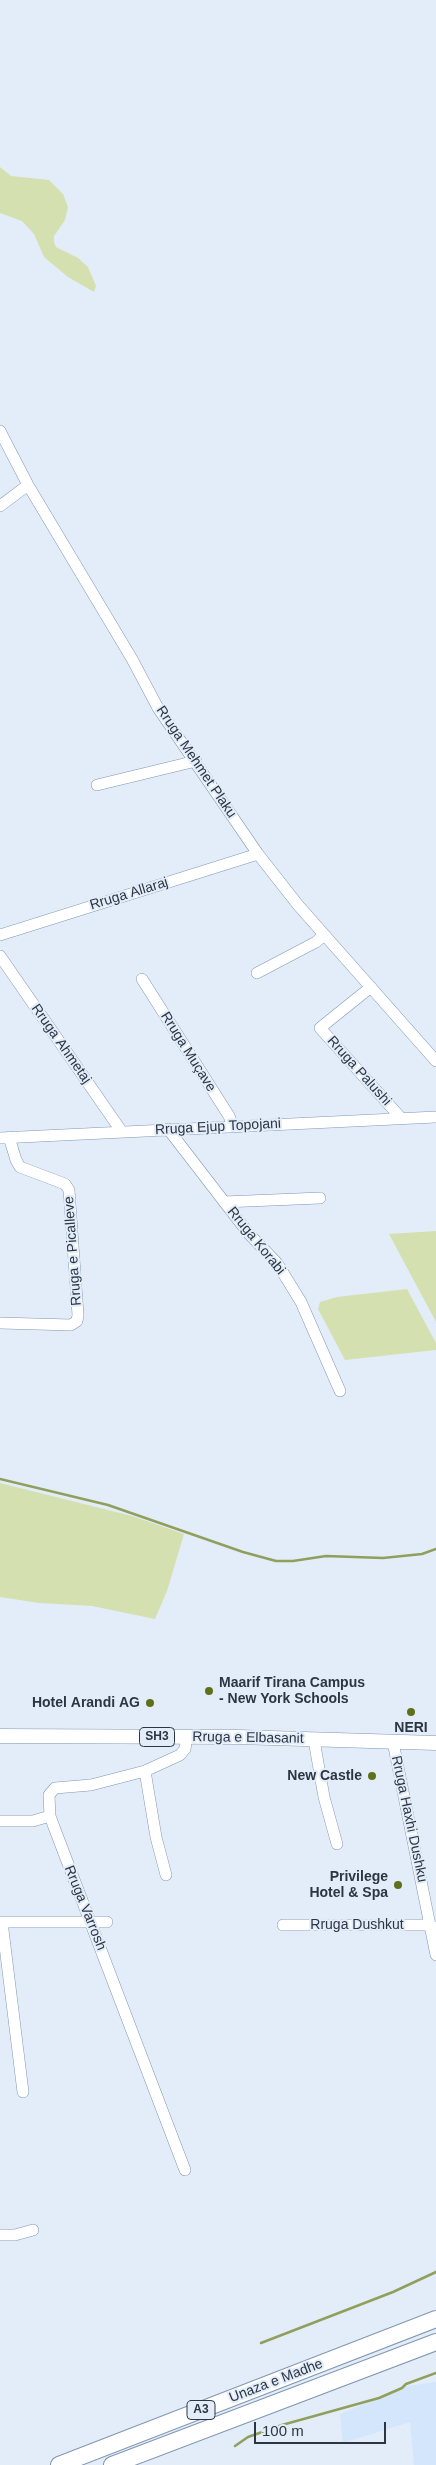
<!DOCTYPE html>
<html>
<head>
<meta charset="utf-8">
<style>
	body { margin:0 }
	#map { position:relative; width:436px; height:2465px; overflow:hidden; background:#e3edf9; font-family:Arial,sans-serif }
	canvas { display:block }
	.scale { position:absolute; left:254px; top:2422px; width:132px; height:22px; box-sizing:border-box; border:2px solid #2c3541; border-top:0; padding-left:6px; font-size:15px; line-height:18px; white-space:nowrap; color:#2c3541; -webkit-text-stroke:4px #e3edf9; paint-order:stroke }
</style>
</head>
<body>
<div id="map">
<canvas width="436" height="2465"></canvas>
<div class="scale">100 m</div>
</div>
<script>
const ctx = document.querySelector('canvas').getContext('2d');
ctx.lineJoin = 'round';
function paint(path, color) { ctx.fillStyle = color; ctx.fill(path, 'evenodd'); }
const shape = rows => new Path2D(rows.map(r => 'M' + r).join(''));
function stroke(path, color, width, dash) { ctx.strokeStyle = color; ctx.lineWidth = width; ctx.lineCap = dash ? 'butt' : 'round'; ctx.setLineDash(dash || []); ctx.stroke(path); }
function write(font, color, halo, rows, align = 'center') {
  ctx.font = font + ' Arial,sans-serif'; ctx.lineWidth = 4; ctx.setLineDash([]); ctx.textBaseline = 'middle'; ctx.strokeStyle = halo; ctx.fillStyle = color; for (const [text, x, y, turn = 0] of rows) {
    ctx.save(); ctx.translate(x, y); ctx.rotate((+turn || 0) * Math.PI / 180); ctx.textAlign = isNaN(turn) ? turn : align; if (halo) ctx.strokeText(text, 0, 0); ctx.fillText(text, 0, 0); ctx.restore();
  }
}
paint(shape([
	[436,2382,436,2465,414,2465,410,2422,343,2443,340,2414,407,2386]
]), '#d4e6fb');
paint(shape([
	[0,167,11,176,49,180,63,194,68,207,65,220,54,236,54,242,56,247,78,258,88,267,96,286,94,292,68,277,44,257,34,234,22,221,0,213],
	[436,1231,436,1322,389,1234],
	[407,1289,436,1343,436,1350,345,1360,318,1309,320,1302,337,1297],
	[0,1483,132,1516,184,1534,167,1591,155,1619,92,1606,39,1603,0,1597]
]), '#d4e0af');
stroke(shape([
	[0,1479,108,1505,243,1552,276,1561,293,1561,326,1556,383,1558,422,1554,436,1549],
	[261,2343,393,2292,436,2272],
	[235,2446,248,2437,282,2425,379,2398,402,2388,406,2384,436,2373]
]), '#919f5c', 2.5);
const minor = shape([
	[0,431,28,485,132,659,158,708,258,854,298,905,436,1061],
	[0,506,28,485],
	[97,785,196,761],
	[0,935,258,854],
	[0,956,122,1132],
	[257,973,316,942,324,935],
	[142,979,229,1116,233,1126],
	[371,987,320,1028,401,1118],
	[168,1129,249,1234,277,1263,301,1302,340,1391],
	[0,1138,436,1117],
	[224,1202,320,1198],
	[0,1323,71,1325,77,1321,78,1315,69,1190,65,1184,20,1167,16,1160,9,1137],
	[314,1740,324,1797,337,1844],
	[393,1742,436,1955],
	[145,1771,156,1837,166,1875],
	[0,1821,33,1821,50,1816],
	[0,1922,107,1922],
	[2,1922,23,2092],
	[283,1925,431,1925],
	[185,2170,54,1827,50,1816,49,1795,55,1788,91,1785,145,1771,180,1755,185,1749,187,1737],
	[0,2235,15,2235,33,2230]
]);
const major = shape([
	[0,1736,238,1737,436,1743]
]);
const highway = shape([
	[59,2465,436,2319],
	[112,2465,436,2342]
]);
stroke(minor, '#8097b2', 12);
stroke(major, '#8097b2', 15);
stroke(highway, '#8097b2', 18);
stroke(minor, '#fff', 11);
stroke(major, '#fff', 14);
stroke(highway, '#fff', 16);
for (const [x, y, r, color] of [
	[209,1691,5,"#606f1a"],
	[150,1703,5,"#606f1a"],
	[411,1712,5,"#606f1a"],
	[372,1776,5,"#606f1a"],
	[398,1885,5,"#606f1a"]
]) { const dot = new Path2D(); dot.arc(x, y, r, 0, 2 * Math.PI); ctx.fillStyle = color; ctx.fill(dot); stroke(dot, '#e3edf9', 2); }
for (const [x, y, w] of [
	[157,1737,35],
	[201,2410,28]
]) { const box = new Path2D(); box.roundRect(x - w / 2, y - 9.5, w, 19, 4); ctx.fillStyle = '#e3edf9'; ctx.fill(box); stroke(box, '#2c3541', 1); }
write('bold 12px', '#2c3541', null, [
	["SH3",157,1737],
	["A3",201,2410]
]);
write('14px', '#2c3541', '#e3edf9', [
	["Rruga Mehmet Plaku",196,762,56],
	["Rruga Allaraj",129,894,-17],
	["Rruga Ahmetaj",61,1044,55],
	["Rruga Muçave",188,1052,58],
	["Rruga Palushi",359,1071,48],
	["Rruga Ejup Topojani",218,1127,-3],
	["Rruga Korabi",256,1241,51],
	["Rruga e Picalleve",73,1251,-94],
	["Rruga e Elbasanit",248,1738,1],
	["Rruga Haxhi Dushku",409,1819,78],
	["Rruga Varrosh",85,1908,68],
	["Rruga Dushkut",357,1925],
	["Unaza e Madhe",276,2381,-21]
]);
write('bold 14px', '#2c3541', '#e3edf9', [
	["Maarif Tirana Campus",219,1683,"left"],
	["- New York Schools",219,1699,"left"],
	["Hotel Arandi AG",140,1703],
	["NERI",411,1728,"center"],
	["New Castle",362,1776],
	["Privilege",388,1877],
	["Hotel & Spa",388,1893]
], 'right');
</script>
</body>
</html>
